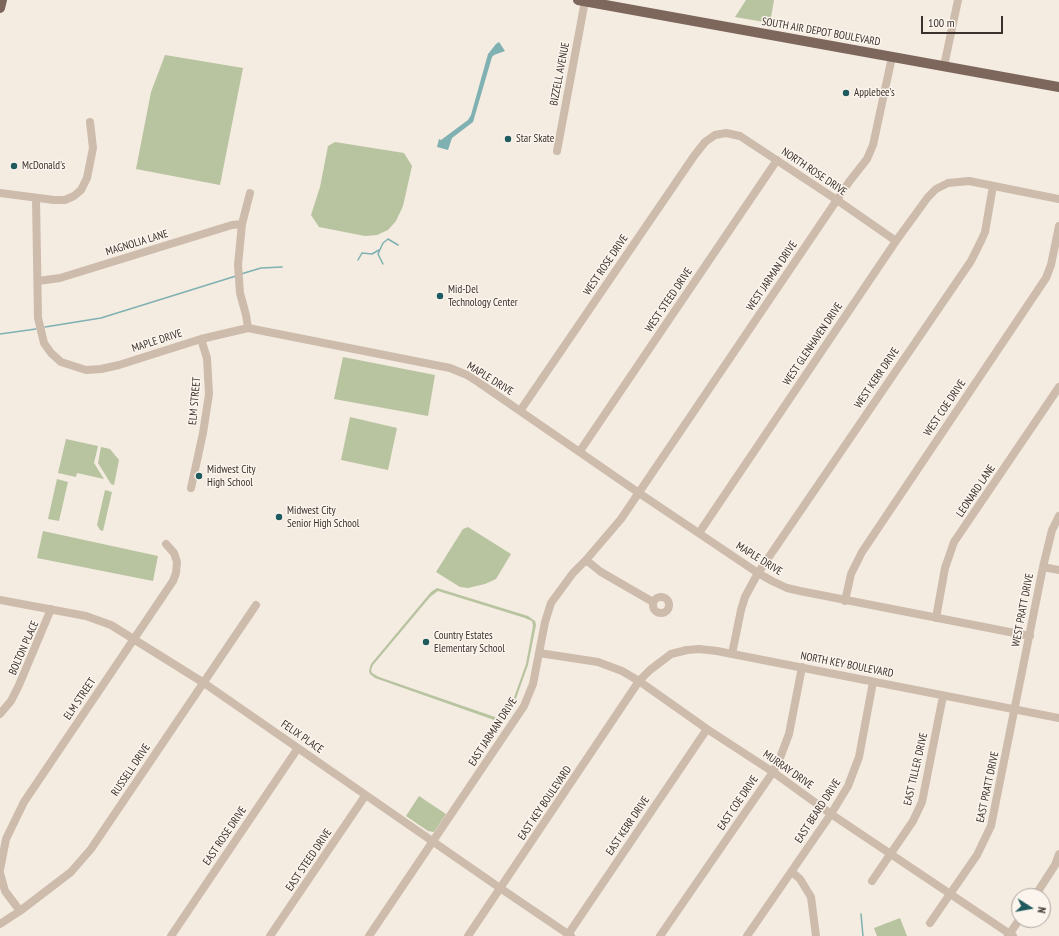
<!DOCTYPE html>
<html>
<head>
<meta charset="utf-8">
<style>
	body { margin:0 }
	#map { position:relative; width:1059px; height:936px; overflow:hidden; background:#f4ebe1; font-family:"PT Sans Narrow",sans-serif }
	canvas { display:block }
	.north { position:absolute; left:1011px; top:888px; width:40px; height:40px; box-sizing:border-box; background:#fbf5ee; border:1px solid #aea6a0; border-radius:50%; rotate:101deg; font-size:11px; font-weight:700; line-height:16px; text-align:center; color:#3b302b }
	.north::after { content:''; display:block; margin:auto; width:14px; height:18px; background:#1f5a5e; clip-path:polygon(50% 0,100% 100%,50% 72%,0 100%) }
	.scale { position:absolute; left:921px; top:16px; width:82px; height:18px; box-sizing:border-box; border:2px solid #3b302b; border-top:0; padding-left:5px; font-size:12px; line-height:14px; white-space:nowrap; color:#3b302b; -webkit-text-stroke:3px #fbf5ee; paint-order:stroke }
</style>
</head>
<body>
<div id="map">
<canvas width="1059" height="936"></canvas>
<div class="north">N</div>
<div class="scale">100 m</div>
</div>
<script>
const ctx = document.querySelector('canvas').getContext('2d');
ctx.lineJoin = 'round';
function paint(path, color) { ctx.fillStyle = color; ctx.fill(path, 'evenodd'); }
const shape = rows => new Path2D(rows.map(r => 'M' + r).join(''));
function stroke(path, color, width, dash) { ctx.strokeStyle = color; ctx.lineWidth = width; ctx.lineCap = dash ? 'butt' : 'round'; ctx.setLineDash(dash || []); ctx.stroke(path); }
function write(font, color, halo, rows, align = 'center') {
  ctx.font = font + ' "PT Sans Narrow",sans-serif'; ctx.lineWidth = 3; ctx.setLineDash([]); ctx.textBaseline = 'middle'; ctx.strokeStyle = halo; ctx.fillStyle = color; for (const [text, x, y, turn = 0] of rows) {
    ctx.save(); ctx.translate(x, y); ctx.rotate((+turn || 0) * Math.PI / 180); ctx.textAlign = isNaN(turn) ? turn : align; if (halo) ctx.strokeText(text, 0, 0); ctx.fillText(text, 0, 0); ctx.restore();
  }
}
paint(shape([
	[746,0,774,0,770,23,735,17],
	[165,55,243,68,220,185,136,169,151,92],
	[335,142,404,153,412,166,403,206,396,221,388,230,377,235,365,236,319,227,311,215,320,187,328,146],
	[343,357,435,375,428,416,334,399],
	[350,417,397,428,388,470,341,460],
	[66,439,98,446,94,463,104,479,77,473,76,477,58,473],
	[101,447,110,449,119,460,114,485,111,484,98,463],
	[57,479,68,482,59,521,48,519],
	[105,490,112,492,103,531,100,530,97,525],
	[468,527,511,554,496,579,485,584,468,588,460,587,436,572,463,529],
	[43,531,158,556,153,581,37,558],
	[437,588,528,616,535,621,536,625,528,665,514,704,504,719,497,721,375,678,370,674,369,671,371,664,431,592],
	[438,591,525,618,532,621,533,626,526,664,512,703,502,717,499,718,495,717,379,677,372,673,371,670,373,665,430,597],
	[419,796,446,814,434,832,428,831,406,816],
	[900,918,907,936,877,936,874,928]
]), '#b8c4a0');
paint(shape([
	[499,42,505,51,494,55,492,57,473,122,452,138,448,150,437,147,439,139,441,140,468,120,471,115,488,54,496,44]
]), '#7fb0b2');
stroke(shape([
	[358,260,362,253,372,254,379,250],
	[383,264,378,254,383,243,388,239,398,245],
	[241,274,261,268,282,267],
	[45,327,101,318,236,276],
	[0,334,36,329],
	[861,914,863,936]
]), '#7fb0b2', 1.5);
stroke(shape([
	[944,66,958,0],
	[557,151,585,1],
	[0,193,54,200,65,200,74,196,81,190,87,178,93,148,90,122],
	[36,198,38,318,44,343,51,353,61,362,86,370,101,369,119,365,201,339,248,328,450,368,467,375,478,382,639,493,758,573,772,581,787,588,800,591,1030,636],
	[38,281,60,278,232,225,242,224],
	[248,328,246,315,240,293,238,265,242,224,250,193],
	[520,411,694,156,705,142,715,135,726,133,740,136,837,200,896,241],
	[580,451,777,160],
	[191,488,203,433,209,394,207,358,201,339],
	[699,533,896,241,928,197,936,189,948,183,969,181,1059,199],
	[586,560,601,572,653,602],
	[1043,567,1059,570],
	'653 605a8 8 0 1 1 16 0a8 8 0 1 1-16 0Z',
	[0,600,86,616,111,625,204,683,500,888,571,936],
	[845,601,851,574,862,552,1046,278,1051,265,1059,226],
	[936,618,945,568,954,542,1059,387],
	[539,653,598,662,622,671,639,681,707,729,773,772,831,814,1013,936],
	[732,654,741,610,745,597,758,573,971,261,981,241,985,232,993,186],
	[0,714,11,701,19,685,51,609],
	[0,870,6,839,24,802,173,581,176,573,177,562,174,553,166,544],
	[792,872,800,879,811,897,816,936],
	[0,873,5,891,20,911],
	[872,881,913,821,922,802,943,696],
	[1035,896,1055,865,1059,854],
	[930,923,977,855,991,826,1043,567,1052,530,1059,516],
	[0,924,20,911,71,872,91,849,256,605],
	[171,936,298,748],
	[270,936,365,796],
	[369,936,524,706,533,684,545,622,551,603,573,573,586,560,621,519,849,182,867,159,873,145,892,57],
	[468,936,639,681,650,670,671,654,687,650,699,649,717,651,1059,718],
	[567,936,707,729],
	[660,936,773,772,780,758,789,734,802,667],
	[747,936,831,814,848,786,859,757,873,682],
	[1008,936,1019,920]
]), '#cdbbac', 8);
stroke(shape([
	[578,0,1059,87],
	[0,8,2,0]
]), '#7d675c', 10);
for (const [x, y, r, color] of [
	[846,93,4,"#1f5a5e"],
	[508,139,4,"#1f5a5e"],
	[14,166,4,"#1f5a5e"],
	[440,296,4,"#1f5a5e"],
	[199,476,4,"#1f5a5e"],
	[279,517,4,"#1f5a5e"],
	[426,642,4,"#1f5a5e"]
]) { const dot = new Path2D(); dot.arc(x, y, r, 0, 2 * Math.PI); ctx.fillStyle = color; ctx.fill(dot); stroke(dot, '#fbf5ee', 1.5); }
write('11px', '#3b302b', '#fbf5ee', [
	["SOUTH AIR DEPOT BOULEVARD",821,32,10],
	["BIZZELL AVENUE",560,74,-79],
	["NORTH ROSE DRIVE",814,172,34],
	["MAGNOLIA LANE",137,243,-17],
	["WEST ROSE DRIVE",606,265,-56],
	["WEST JARMAN DRIVE",772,276,-56],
	["WEST STEED DRIVE",669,300,-56],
	["MAPLE DRIVE",157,341,-18],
	["WEST GLENHAVEN DRIVE",813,344,-56],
	["WEST KERR DRIVE",877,378,-56],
	["MAPLE DRIVE",490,379,32],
	["ELM STREET",195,401,-85],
	["WEST COE DRIVE",945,408,-56],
	["LEONARD LANE",976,491,-56],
	["MAPLE DRIVE",759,559,32],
	["WEST PRATT DRIVE",1023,610,-79],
	["BOLTON PLACE",24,648,-66],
	["NORTH KEY BOULEVARD",847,665,11],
	["ELM STREET",80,699,-56],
	["EAST JARMAN DRIVE",493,732,-57],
	["FELIX PLACE",302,737,35],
	["EAST TILLER DRIVE",916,769,-77],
	["RUSSELL DRIVE",131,770,-56],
	["MURRAY DRIVE",788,770,35],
	["EAST PRATT DRIVE",988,787,-78],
	["EAST KEY BOULEVARD",545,803,-56],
	["EAST COE DRIVE",738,803,-56],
	["EAST BEARD DRIVE",818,811,-57],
	["EAST KERR DRIVE",628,826,-56],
	["EAST ROSE DRIVE",225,836,-56],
	["EAST STEED DRIVE",309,860,-56]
]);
write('11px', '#3b302b', '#fbf5ee', [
	["Applebee's",854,93],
	["Star Skate",516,139],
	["McDonald's",22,166],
	["Mid-Del",448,290],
	["Technology Center",448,303],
	["Midwest City",207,470],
	["High School",207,483],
	["Midwest City",287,511],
	["Senior High School",287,524],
	["Country Estates",434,636],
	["Elementary School",434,649]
], 'left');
</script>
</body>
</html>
